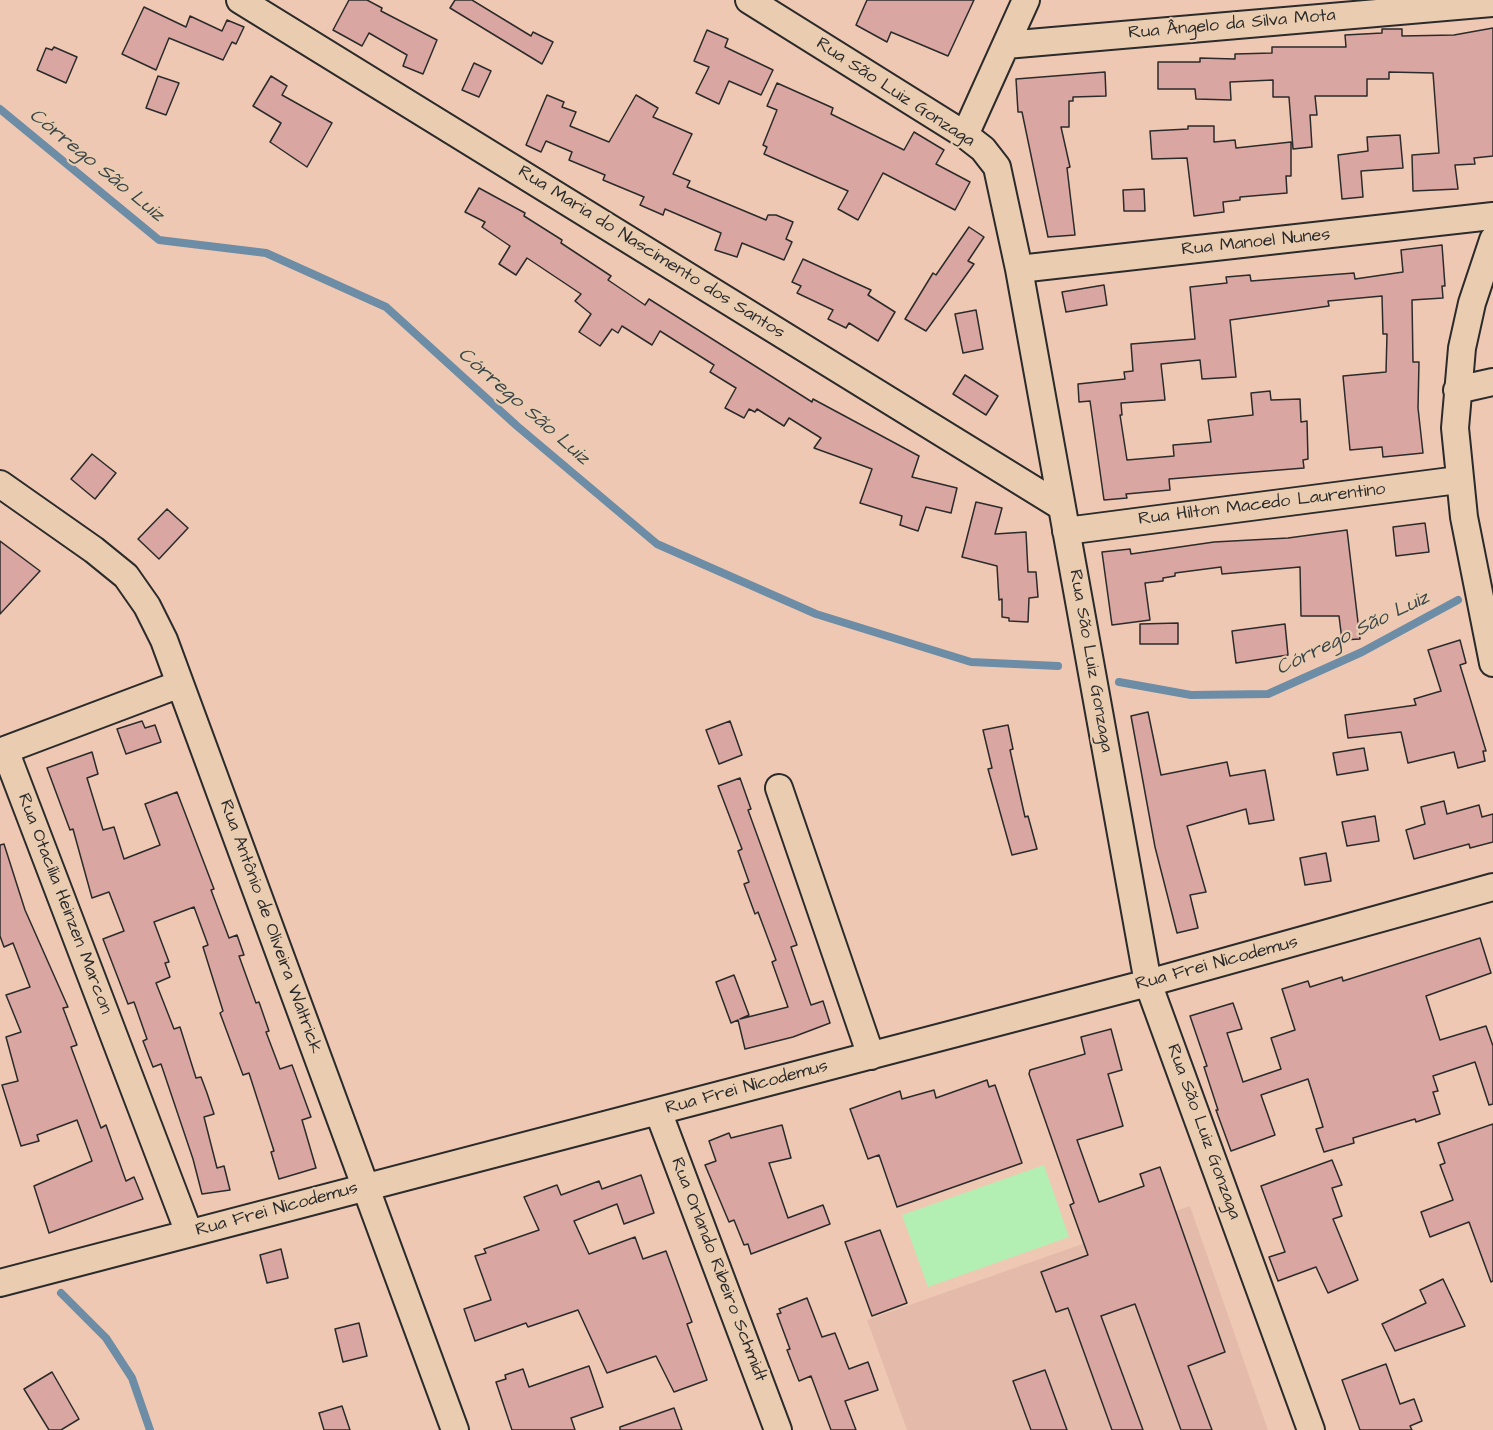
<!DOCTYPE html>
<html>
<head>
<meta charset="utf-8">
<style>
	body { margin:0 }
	canvas { display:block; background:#efc8b3 }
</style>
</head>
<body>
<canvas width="1493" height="1430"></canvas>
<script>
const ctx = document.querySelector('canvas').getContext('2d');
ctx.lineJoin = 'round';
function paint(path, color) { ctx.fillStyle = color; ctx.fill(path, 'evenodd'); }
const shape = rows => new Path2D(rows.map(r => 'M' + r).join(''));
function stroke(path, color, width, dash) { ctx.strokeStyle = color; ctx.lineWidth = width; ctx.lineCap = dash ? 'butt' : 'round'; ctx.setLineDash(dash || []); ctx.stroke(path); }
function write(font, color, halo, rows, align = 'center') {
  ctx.font = font + ' "Architects Daughter",sans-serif'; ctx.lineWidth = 4.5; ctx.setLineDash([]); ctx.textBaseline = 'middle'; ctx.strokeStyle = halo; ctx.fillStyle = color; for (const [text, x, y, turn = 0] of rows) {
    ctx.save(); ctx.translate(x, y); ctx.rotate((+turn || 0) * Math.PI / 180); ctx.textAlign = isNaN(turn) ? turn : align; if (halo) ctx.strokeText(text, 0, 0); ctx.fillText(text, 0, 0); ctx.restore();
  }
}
paint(shape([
	[1190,1206,1268,1430,907,1430,867,1320]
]), '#e4bbab');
paint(shape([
	[1044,1165,1069,1237,928,1287,902,1215]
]), '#b3eeb3');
stroke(shape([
	[0,109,159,240,266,253,386,307,517,426,657,544,816,614,971,662,1058,666],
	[1119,682,1191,695,1268,694,1362,652,1458,600],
	[61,1293,106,1338,132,1378,150,1430]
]), '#6c8da5', 8);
const building = shape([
	[349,0,367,0,382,8,381,11,437,40,423,74,403,66,407,55,369,33,362,46,333,30,349,0],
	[455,0,472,0,531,36,533,32,553,42,542,64,450,8,455,0],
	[867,0,974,0,948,56,891,32,887,42,856,25,867,0],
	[144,7,186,27,190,16,222,31,227,20,244,27,236,44,232,42,223,60,169,38,156,70,122,54,144,7],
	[1493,28,1493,156,1474,158,1475,164,1455,165,1458,189,1413,191,1412,155,1439,153,1433,73,1389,72,1389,79,1367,79,1367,96,1315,96,1317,115,1310,115,1312,147,1293,149,1289,97,1273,97,1273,80,1230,82,1231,100,1196,99,1195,89,1158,89,1158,62,1200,62,1200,58,1235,59,1235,54,1272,53,1272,47,1346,47,1345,35,1382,33,1382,29,1402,29,1402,36,1454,35,1493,28],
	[707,30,728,39,725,47,773,70,761,95,729,81,719,104,696,93,709,67,694,61,707,30],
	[54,47,77,57,66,83,37,70,46,48,52,50,54,47],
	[474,63,491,71,479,97,462,90,474,63],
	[1105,72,1106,96,1073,97,1073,101,1069,101,1069,127,1061,127,1070,167,1067,168,1075,235,1048,237,1022,112,1018,112,1016,79,1105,72],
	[158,76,179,83,166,115,146,108,158,76],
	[271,76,287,86,282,95,332,123,307,167,270,142,281,123,253,106,271,76],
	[777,83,833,108,831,114,904,150,914,132,944,150,936,164,970,182,955,210,883,173,858,220,838,209,848,191,764,154,767,147,763,145,777,110,767,106,777,83],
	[547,95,564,102,562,107,576,112,570,126,609,142,636,95,658,108,653,117,692,134,673,174,690,181,687,187,766,220,768,215,776,215,793,222,786,239,792,242,784,260,742,243,737,257,715,250,721,233,665,209,663,215,640,205,644,197,603,180,605,175,569,160,572,152,546,141,541,152,526,145,547,95],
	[1188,126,1214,126,1214,142,1235,140,1236,148,1291,142,1291,176,1286,176,1287,193,1240,197,1240,200,1223,202,1224,212,1194,216,1187,158,1152,159,1150,131,1188,129,1188,126],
	[1400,135,1403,168,1361,171,1363,197,1342,199,1338,155,1368,151,1367,137,1400,135],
	[479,188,525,213,524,216,562,240,561,243,611,276,608,280,645,305,649,299,812,402,813,399,919,456,912,477,957,488,951,513,926,507,918,531,900,525,902,516,860,503,872,469,814,448,821,438,789,418,784,426,757,409,755,412,749,409,744,418,725,408,736,388,710,372,714,365,660,331,652,345,622,326,618,333,612,329,600,346,579,332,591,314,575,301,581,294,527,258,516,275,499,264,510,246,482,227,485,222,465,212,479,188],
	[1144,189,1145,211,1124,211,1123,190,1144,189],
	[969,227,984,237,968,261,974,264,926,331,905,319,933,273,936,275,969,227],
	[1442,245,1445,286,1442,286,1443,298,1412,300,1413,362,1419,362,1418,408,1423,453,1383,457,1382,447,1350,450,1343,376,1386,372,1387,334,1383,334,1382,296,1328,301,1329,306,1230,320,1236,377,1202,379,1200,360,1161,364,1165,400,1121,403,1122,415,1120,415,1127,460,1174,456,1173,445,1211,442,1208,420,1253,415,1251,393,1270,391,1271,400,1300,399,1301,422,1307,421,1308,459,1303,460,1304,468,1169,479,1170,490,1126,494,1127,498,1104,500,1090,401,1079,402,1078,384,1125,379,1124,372,1133,371,1131,344,1195,339,1190,287,1227,283,1226,277,1250,275,1251,281,1354,273,1355,279,1403,272,1401,250,1442,245],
	[803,259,871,290,868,295,895,312,878,341,849,323,846,328,828,319,833,310,797,293,801,286,792,282,803,259],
	[1104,285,1107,305,1066,312,1062,292,1104,285],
	[976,310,983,349,963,353,955,314,976,310],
	[965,375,998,396,986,415,953,394,965,375],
	[92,454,116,473,95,499,71,479,92,454],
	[976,502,1002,508,995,534,1026,532,1028,572,1036,572,1038,597,1029,598,1028,622,1009,621,1009,618,1002,617,1002,599,999,600,997,566,962,557,976,502],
	[167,509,188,528,159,559,138,539,167,509],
	[1425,523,1429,552,1396,556,1393,527,1425,523],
	[1347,530,1360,639,1342,640,1339,616,1301,616,1300,567,1222,574,1221,567,1175,573,1175,576,1163,578,1163,581,1145,583,1150,620,1112,625,1102,552,1130,549,1131,554,1214,542,1288,538,1347,530],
	[0,541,40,571,0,614,0,541],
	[1178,623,1178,644,1140,644,1140,624,1178,623],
	[1285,624,1288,655,1236,663,1232,631,1285,624],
	[1460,640,1466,663,1460,665,1486,751,1483,751,1485,761,1458,768,1454,752,1408,763,1401,732,1348,738,1345,715,1416,705,1414,699,1441,691,1428,650,1460,640],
	[1148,712,1161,775,1227,762,1230,776,1265,770,1274,820,1249,824,1246,809,1187,826,1206,892,1190,895,1198,928,1177,933,1155,847,1131,716,1148,712],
	[142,721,145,728,155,725,161,742,126,754,117,729,142,721],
	[730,721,742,755,719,764,706,730,730,721],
	[1008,725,1013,749,1010,750,1025,817,1028,816,1037,849,1012,855,988,769,992,768,983,730,1008,725],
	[1364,748,1368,770,1337,775,1333,753,1364,748],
	[92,752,98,774,87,778,103,830,114,827,124,859,160,845,145,804,177,792,214,889,211,890,229,938,237,935,244,955,239,956,256,1003,259,1002,269,1031,266,1032,280,1069,292,1065,311,1117,302,1120,316,1168,279,1179,271,1152,274,1151,249,1073,243,1075,220,1013,223,1011,203,947,208,945,194,907,154,922,169,962,165,963,170,977,156,983,174,1029,180,1027,196,1078,201,1077,207,1093,214,1114,204,1117,217,1168,224,1166,230,1190,202,1194,193,1159,161,1064,153,1067,143,1041,147,1039,134,1002,128,1004,103,939,124,931,109,892,92,898,73,829,70,830,47,768,92,752],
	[740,778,751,809,748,810,797,945,791,947,811,1005,823,1001,830,1023,793,1037,745,1049,738,1020,731,1023,716,982,734,975,749,1015,740,1019,788,1007,772,962,776,960,758,912,755,914,744,884,749,882,738,851,742,849,718,786,740,778],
	[1444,801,1447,814,1479,805,1482,817,1493,814,1493,842,1470,848,1469,844,1414,859,1406,830,1425,824,1421,807,1444,801],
	[1375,816,1379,841,1347,846,1342,822,1375,816],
	[4,844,25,910,68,1007,63,1008,77,1045,71,1047,101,1128,106,1125,126,1181,134,1177,143,1199,49,1233,34,1186,92,1161,77,1120,37,1135,39,1141,21,1146,2,1085,18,1081,6,1037,21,1032,6,995,30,987,13,943,4,947,0,936,0,845,4,844],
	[1326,853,1331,881,1305,885,1300,858,1326,853],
	[1480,938,1491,973,1426,996,1440,1040,1486,1026,1493,1046,1493,1104,1489,1105,1475,1062,1433,1076,1438,1091,1433,1092,1440,1114,1416,1122,1415,1119,1353,1138,1354,1143,1324,1152,1316,1129,1323,1127,1308,1079,1261,1095,1275,1135,1231,1151,1216,1110,1218,1110,1204,1067,1207,1066,1190,1016,1233,1003,1242,1029,1227,1033,1243,1082,1281,1069,1271,1038,1295,1030,1282,989,1308,981,1310,987,1342,977,1343,981,1480,938],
	[1111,1029,1122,1070,1108,1074,1123,1126,1077,1140,1099,1202,1144,1186,1140,1174,1160,1167,1225,1352,1188,1366,1212,1430,1181,1430,1135,1304,1101,1316,1143,1430,1112,1430,1068,1308,1056,1312,1041,1272,1088,1255,1070,1205,1074,1203,1029,1074,1030,1070,1085,1054,1081,1037,1111,1029],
	[987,1080,989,1087,995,1085,1022,1163,897,1207,879,1155,868,1159,850,1109,900,1091,902,1099,934,1090,936,1098,987,1080],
	[1493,1124,1493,1281,1491,1282,1469,1222,1430,1237,1421,1212,1453,1200,1440,1165,1445,1163,1438,1143,1493,1124],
	[782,1125,791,1158,769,1163,788,1218,823,1205,830,1224,751,1254,748,1244,744,1245,734,1220,729,1222,705,1165,716,1161,709,1141,729,1133,731,1138,782,1125],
	[1332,1160,1342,1185,1332,1188,1342,1216,1333,1219,1358,1280,1328,1293,1316,1267,1278,1281,1269,1257,1285,1252,1261,1186,1332,1160],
	[641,1175,654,1213,624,1224,617,1204,574,1221,589,1254,635,1237,643,1259,666,1251,692,1322,687,1324,707,1380,674,1392,656,1356,607,1373,578,1310,528,1327,526,1323,475,1341,464,1309,491,1300,475,1256,486,1253,484,1249,539,1230,524,1197,557,1185,561,1195,599,1181,602,1189,641,1175],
	[880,1230,907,1303,872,1316,845,1242,880,1230],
	[281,1249,288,1278,267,1283,260,1255,281,1249],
	[1443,1279,1465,1326,1395,1351,1382,1324,1426,1303,1420,1290,1443,1279],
	[807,1298,822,1337,835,1333,849,1369,868,1362,878,1390,845,1401,856,1430,831,1430,811,1376,799,1381,787,1350,790,1349,777,1314,781,1313,779,1309,807,1298],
	[359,1323,367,1356,343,1362,335,1329,359,1323],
	[1386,1364,1400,1404,1414,1399,1422,1421,1410,1426,1412,1430,1360,1430,1342,1380,1386,1364],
	[589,1366,603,1407,571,1418,575,1430,512,1430,496,1382,506,1379,505,1375,523,1369,529,1387,589,1366],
	[1045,1370,1067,1430,1031,1430,1013,1381,1045,1370],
	[52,1372,79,1419,61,1430,49,1430,24,1389,52,1372],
	[342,1406,350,1430,324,1430,319,1413,342,1406],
	[674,1408,682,1430,620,1430,620,1427,674,1408]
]);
paint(building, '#d9a6a2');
stroke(building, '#2b2b2b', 1.5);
const minor = shape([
	[240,0,1062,507],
	[749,0,965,135,983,149,997,167,1019,269,1148,983,1311,1430],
	[1006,45,1493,3],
	[965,135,1026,0],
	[1493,240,1472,303,1462,348,1455,428,1464,517,1493,663],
	[1019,269,1493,216],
	[1457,390,1493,382],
	[0,484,94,550,126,576,147,606,164,640,455,1430],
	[1066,531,1458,480],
	[180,684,5,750,189,1233],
	[779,788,871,1056],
	[658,1111,778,1430],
	[0,1283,1148,983,1493,887]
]);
stroke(minor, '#2b2b2b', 30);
stroke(minor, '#eaccb0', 26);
write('18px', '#2b2b2b', '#eaccb0', [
	["Rua Ângelo da Silva Mota",1232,25,-5],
	["Rua São Luiz Gonzaga",895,93,33],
	["Rua Manoel Nunes",1256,243,-6],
	["Rua Maria do Nascimento dos Santos",651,253,32],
	["Rua Hilton Macedo Laurentino",1262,505,-7],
	["Rua São Luiz Gonzaga",1090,661,80],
	["Rua Otacília Heinzen Marcon",64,904,69],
	["Rua Antônio de Oliveira Waltrick",270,927,70],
	["Rua Frei Nicodemus",1217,964,-15],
	["Rua Frei Nicodemus",747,1088,-15],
	["Rua São Luiz Gonzaga",1203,1132,70],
	["Rua Frei Nicodemus",277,1210,-15],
	["Rua Orlando Ribeiro Schmidt",718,1270,69]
]);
write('italic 20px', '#3b4449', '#eaccb0', [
	["Córrego São Luiz",96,166,39],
	["Córrego São Luiz",523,407,41],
	["Córrego São Luiz",1353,634,-26]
]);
</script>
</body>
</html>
